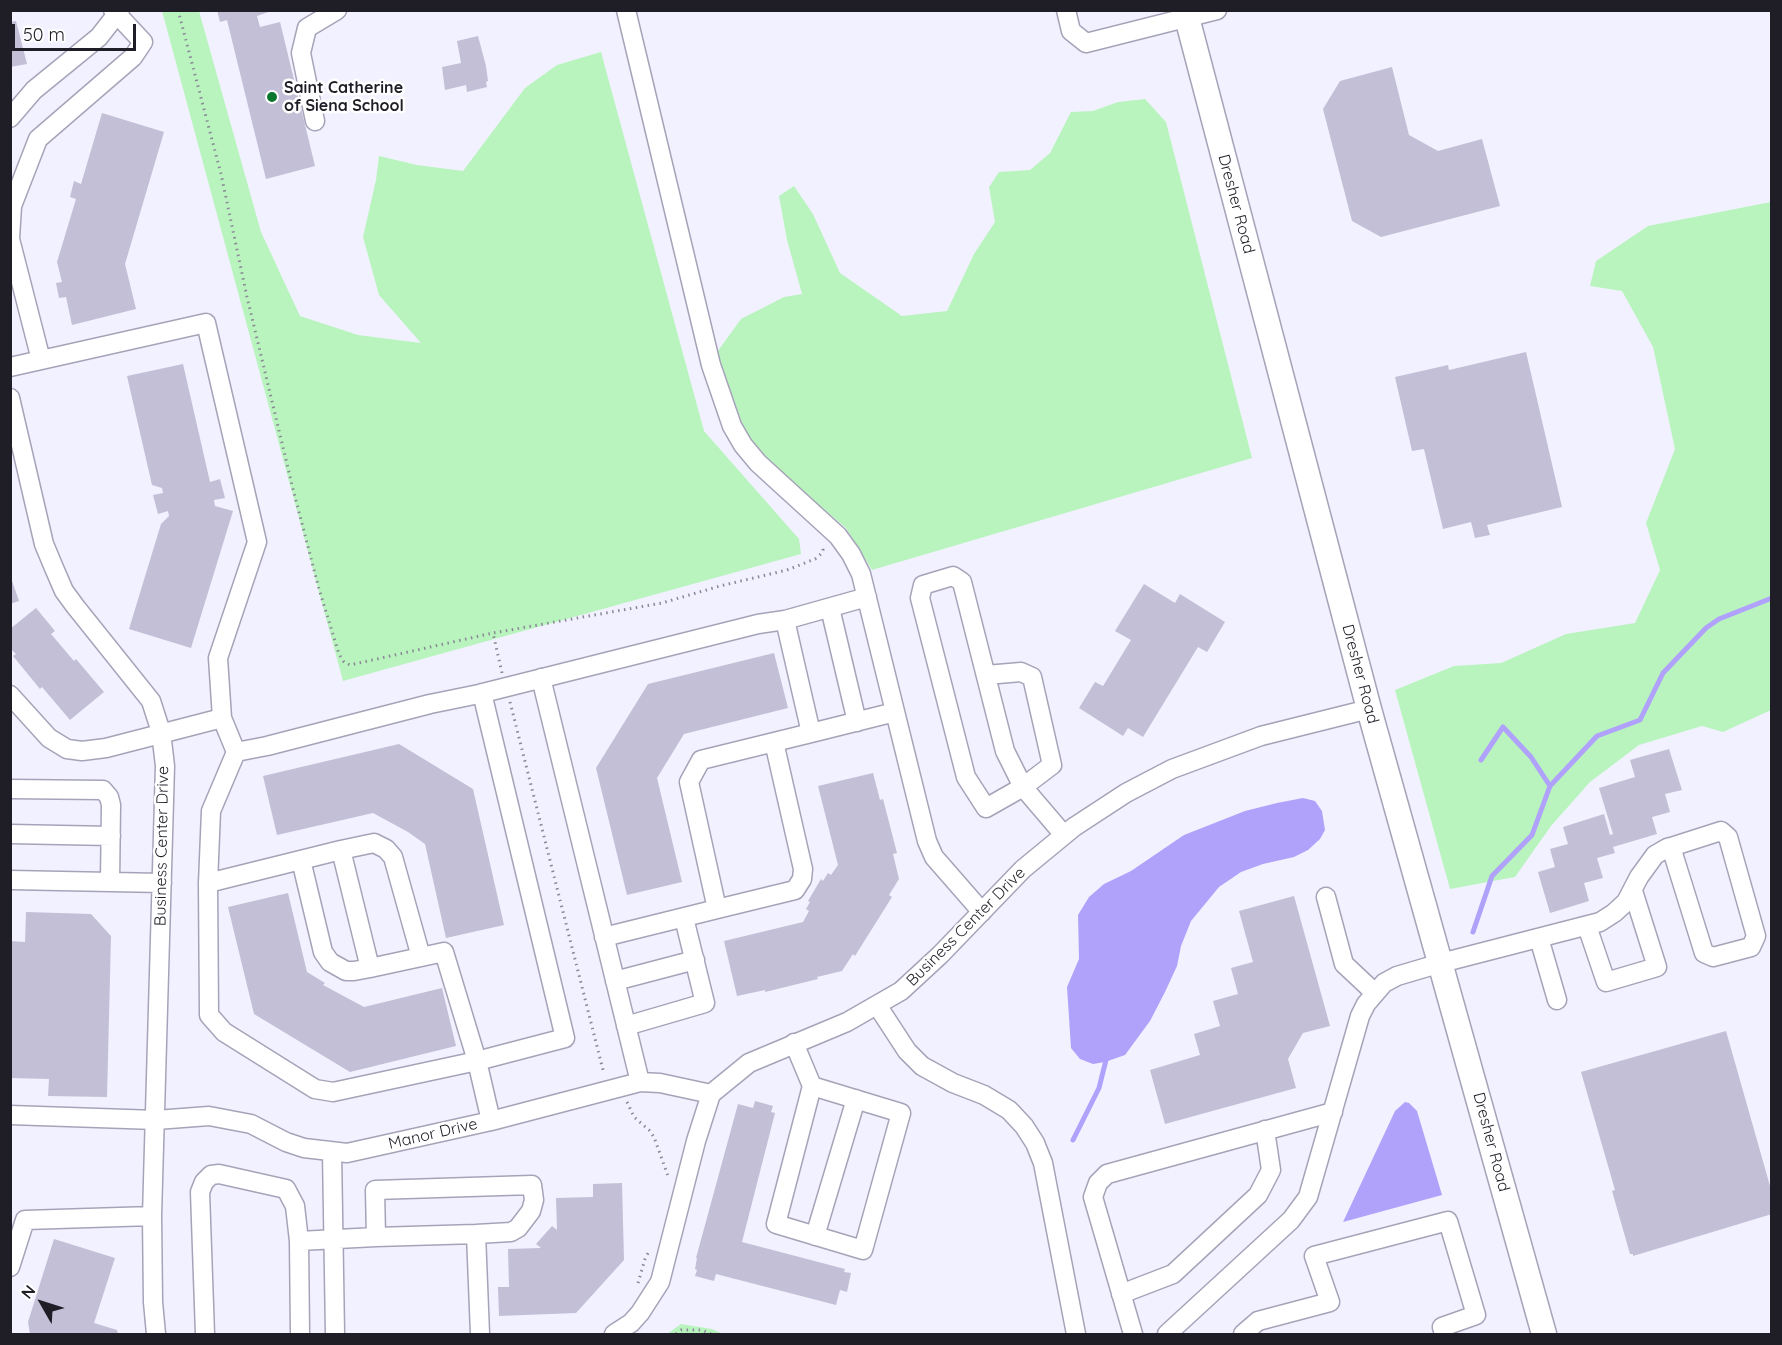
<!DOCTYPE html>
<html>
<head>
<meta charset="utf-8">
<style>
	body { margin:0 }
	#map { position:relative; width:1782px; height:1345px; overflow:hidden; background:#f2f1ff; font-family:Quicksand,sans-serif }
	canvas { display:block }
	.frame { position:absolute; inset:0; border:12px solid #1f1e27; pointer-events:none }
	.north { position:absolute; left:12px; top:1273px; width:60px; height:60px; -webkit-text-stroke:4px #fff; paint-order:stroke; rotate:309deg; font-size:16px; font-weight:700; line-height:24px; text-align:center; color:#1f1e27 }
	.north::after { content:''; display:block; margin:auto; width:21px; height:27px; background:#1f1e27; clip-path:polygon(50% 0,100% 100%,50% 72%,0 100%) }
	.scale { position:absolute; left:12px; top:24px; width:124px; height:27px; box-sizing:border-box; border:3px solid #1f1e27; border-top:0; padding-left:8px; font-size:18px; line-height:21px; white-space:nowrap; color:#1f1e27; -webkit-text-stroke:4px #fff; paint-order:stroke }
</style>
</head>
<body>
<div id="map">
<canvas width="1782" height="1345"></canvas>
<div class="frame"></div>
<div class="north">N</div>
<div class="scale">50 m</div>
</div>
<script>
const ctx = document.querySelector('canvas').getContext('2d');
ctx.lineJoin = 'round';
function paint(path, color) { ctx.fillStyle = color; ctx.fill(path, 'evenodd'); }
const shape = rows => new Path2D(rows.map(r => 'M' + r).join(''));
function stroke(path, color, width, dash) { ctx.strokeStyle = color; ctx.lineWidth = width; ctx.lineCap = dash ? 'butt' : 'round'; ctx.setLineDash(dash || []); ctx.stroke(path); }
function write(font, color, halo, rows, align = 'center') {
  ctx.font = font + ' Quicksand,sans-serif'; ctx.lineWidth = 5; ctx.setLineDash([]); ctx.textBaseline = 'middle'; ctx.strokeStyle = halo; ctx.fillStyle = color; for (const [text, x, y, turn = 0] of rows) {
    ctx.save(); ctx.translate(x, y); ctx.rotate((+turn || 0) * Math.PI / 180); ctx.textAlign = isNaN(turn) ? turn : align; if (halo) ctx.strokeText(text, 0, 0); ctx.fillText(text, 0, 0); ctx.restore();
  }
}
paint(shape([
	[162,11,199,11,261,232,300,316,358,335,421,343,379,295,363,237,376,180,379,156,417,165,463,171,525,88,557,65,601,52,704,431,799,539,801,554,343,681],
	[1145,99,1166,122,1252,458,872,570,846,528,771,465,747,438,717,352,741,319,784,297,802,294,787,240,779,196,794,186,813,214,840,273,902,316,947,311,974,254,995,222,989,187,999,172,1030,170,1050,153,1071,112,1093,111,1118,102],
	[1771,202,1771,710,1723,732,1702,726,1639,745,1590,782,1551,826,1515,877,1450,889,1395,690,1454,666,1501,663,1566,634,1635,623,1660,570,1646,523,1675,449,1653,347,1622,291,1590,286,1596,261,1648,226],
	[681,1324,712,1329,723,1334,667,1334]
]), '#b9f4bf');
paint(shape([
	[1303,798,1315,801,1322,811,1325,830,1320,839,1308,850,1294,857,1263,864,1241,872,1219,887,1191,921,1181,946,1177,966,1165,992,1150,1021,1125,1055,1105,1062,1093,1064,1080,1059,1071,1048,1067,987,1079,959,1078,915,1089,897,1104,884,1131,871,1184,835,1245,811,1277,803],
	[1405,1102,1409,1103,1417,1111,1442,1195,1343,1222,1395,1111]
]), '#b0a2fb');
stroke(shape([
	[1481,760,1503,727,1531,757,1550,786,1597,736,1640,720,1663,673,1706,628,1719,619,1772,598],
	[1473,932,1492,876,1532,835,1550,786],
	[1073,1140,1099,1088,1107,1056]
]), '#b0a2fb', 5);
paint(shape([
	[217,10,274,10,257,16,260,27,280,22,315,166,266,179,227,20,220,22],
	[16,21,27,64,10,67,10,22],
	[478,36,486,66,488,81,486,82,487,87,467,92,466,85,445,90,442,67,461,63,457,41],
	[1392,67,1409,135,1438,151,1482,139,1500,206,1381,237,1352,221,1323,109,1340,81],
	[102,113,164,132,125,264,136,309,72,325,66,297,59,298,56,283,62,282,57,262,76,199,70,197,74,181,81,184],
	[1526,352,1562,507,1487,525,1490,535,1475,538,1471,522,1443,529,1424,449,1412,451,1395,377,1448,365,1449,370],
	[183,364,210,482,220,479,225,498,214,500,215,506,233,511,191,648,129,629,161,524,169,516,168,511,158,514,153,495,163,493,162,488,152,485,127,376],
	[10,575,19,601,10,604],
	[1144,584,1175,603,1180,594,1225,622,1207,652,1198,647,1143,737,1128,728,1123,736,1079,708,1095,682,1103,686,1131,640,1115,631],
	[36,608,55,631,51,634,74,661,76,659,104,692,70,720,42,687,40,689,13,656,16,654,10,648,10,629],
	[774,653,788,708,684,734,657,778,682,882,627,895,596,768,648,684],
	[399,744,473,789,504,925,446,938,425,844,408,832,373,813,277,835,263,776],
	[1669,749,1682,790,1665,794,1670,812,1652,817,1657,834,1613,847,1615,853,1597,858,1603,878,1584,883,1589,901,1550,913,1538,872,1555,867,1550,849,1568,844,1563,827,1604,814,1610,835,1613,834,1599,788,1635,777,1630,760],
	[873,773,880,800,883,799,897,853,893,854,899,879,889,895,892,897,855,956,853,954,842,971,817,977,818,979,765,992,765,990,737,996,724,941,803,922,809,911,806,909,810,902,808,901,821,879,823,881,828,873,831,875,838,865,818,786],
	[288,893,307,972,325,983,323,985,364,1007,442,988,456,1046,350,1072,254,1014,228,907],
	[1294,896,1330,1026,1303,1033,1288,1059,1296,1088,1165,1124,1150,1070,1200,1055,1194,1034,1220,1026,1213,1001,1238,994,1231,968,1253,962,1239,911],
	[26,912,91,914,111,936,107,1097,48,1096,49,1079,10,1078,10,941,25,942],
	[1726,1031,1772,1193,1772,1214,1633,1256,1633,1254,1630,1254,1612,1191,1615,1190,1581,1072],
	[755,1101,773,1106,771,1112,775,1113,742,1242,845,1269,844,1272,851,1273,847,1292,840,1290,836,1305,716,1274,714,1281,695,1276,697,1270,695,1269,697,1258,696,1258,738,1104,753,1108],
	[622,1183,624,1260,576,1313,499,1316,498,1287,509,1287,508,1249,541,1248,536,1244,552,1226,557,1230,556,1198,593,1197,593,1184],
	[54,1239,115,1258,94,1323,117,1330,118,1334,30,1334,28,1322]
]), '#c2bfd6');
const minor = shape([
	[626,10,711,365,732,426,743,445,758,463,838,536,851,554,861,574,927,841,934,857,982,912],
	[1066,10,1071,31,1086,43,1217,10],
	[10,118,34,90,99,37,120,10],
	[315,121,301,53,307,28,337,10],
	[10,238,12,206,38,139,133,57,143,42,113,10],
	[10,239,41,360],
	[10,367,206,323,257,542,218,658,222,718],
	[10,398,44,544,54,568,64,591,75,606,151,701,161,732,165,766,152,1216,153,1302,156,1334],
	[830,608,857,722],
	[986,675,1021,672,1032,677,1052,765,1023,787,986,808,966,777,920,598,923,585,953,576,962,582,1005,751,1023,787,1064,835],
	[541,678,640,1082],
	[10,695,49,738,67,749,82,751,106,748,222,718,236,752,267,746,430,704,479,694,758,624,785,620,867,597],
	[811,733,895,712],
	[236,752,211,811,208,883,341,850,370,968,444,952,477,1061,491,1121],
	[10,789,103,790,109,797,111,805,110,882],
	[10,834,111,836],
	[341,850,374,843,386,849,393,857,421,957],
	[301,860,323,952,330,962,346,971,354,971,370,968],
	[10,880,162,883],
	[208,883,209,1015,224,1032,315,1089,333,1092,477,1061,565,1038,482,693],
	[1326,897,1344,964,1375,993],
	[717,909,795,890,802,879,803,869,774,742],
	[1587,926,1606,982,1657,967,1633,891],
	[604,937,717,909,689,782,701,760,811,733,785,620],
	[1539,938,1557,1000],
	[615,981,695,960],
	[877,1005,907,1051,922,1066,953,1083,984,1095,1009,1110,1024,1126,1035,1143,1043,1163,1076,1334],
	[626,1026,705,1003,684,918],
	[794,1043,812,1086,776,1224,863,1250,901,1113,812,1086],
	[10,1115,156,1120,209,1116,251,1124,286,1142,304,1148,347,1153,491,1121,640,1082,660,1083,711,1094],
	[332,1152,335,1334],
	[815,1236,856,1099],
	[376,1237,476,1234],
	[299,1241,300,1334],
	[10,1267,25,1220,152,1216],
	[1121,1294,1173,1274,1258,1195,1271,1170,1265,1130],
	[205,1334,200,1192,204,1182,211,1175,219,1174,286,1189,295,1206,299,1241,376,1237,375,1190,532,1185,534,1200,531,1211,518,1228,511,1232,476,1234,480,1334],
	[614,1334,631,1323,640,1313,660,1282,696,1141,711,1094,749,1063,847,1022,901,991,940,955,1023,869,1074,827,1126,793,1172,769,1261,736,1369,709],
	[1133,1334,1093,1197,1098,1183,1107,1174,1333,1112],
	[1167,1334,1291,1220,1308,1197,1360,1016,1366,1004,1384,983,1397,976,1441,963,1600,922,1614,913,1626,902,1639,877,1655,855,1667,848,1671,847,1721,831,1728,837,1756,936,1751,947,1713,957,1704,953,1671,847],
	[1243,1334,1258,1321,1330,1302,1314,1256,1448,1221,1476,1315,1442,1327,1444,1334]
]);
const major = shape([
	[1185,10,1369,709,1544,1334]
]);
stroke(minor, '#a6a3b9', 21);
stroke(major, '#a6a3b9', 27);
stroke(shape([
	[178,10,221,174,247,297,293,489,319,589,339,654,344,662,350,665,493,633],
	[502,673,493,633,662,603,720,586,787,570,815,559,821,554,823,550,822,545],
	[510,702,604,1074],
	[627,1102,634,1117,649,1130,654,1137,668,1176],
	[638,1283,645,1259,648,1253],
	[676,1334,681,1330,702,1330,711,1334]
]), '#8a8995', 3, [1.5, 4.5]);
stroke(minor, '#fff', 18);
stroke(major, '#fff', 24);
for (const [x, y, r, color] of [
	[272,97,6,"#09782d"]
]) { const dot = new Path2D(); dot.arc(x, y, r, 0, 2 * Math.PI); ctx.fillStyle = color; ctx.fill(dot); stroke(dot, '#fff', 2); }
write('bold 16px', '#1f1e27', '#fff', [
	["Saint Catherine",284,88],
	["of Siena School",284,106]
], 'left');
write('16px', '#1f1e27', '#fff', [
	["Dresher Road",1236,204,75],
	["Dresher Road",1360,674,75],
	["Business Center Drive",162,846,-89],
	["Business Center Drive",966,927,-45],
	["Manor Drive",433,1134,-13],
	["Dresher Road",1491,1142,75]
]);
</script>
</body>
</html>
